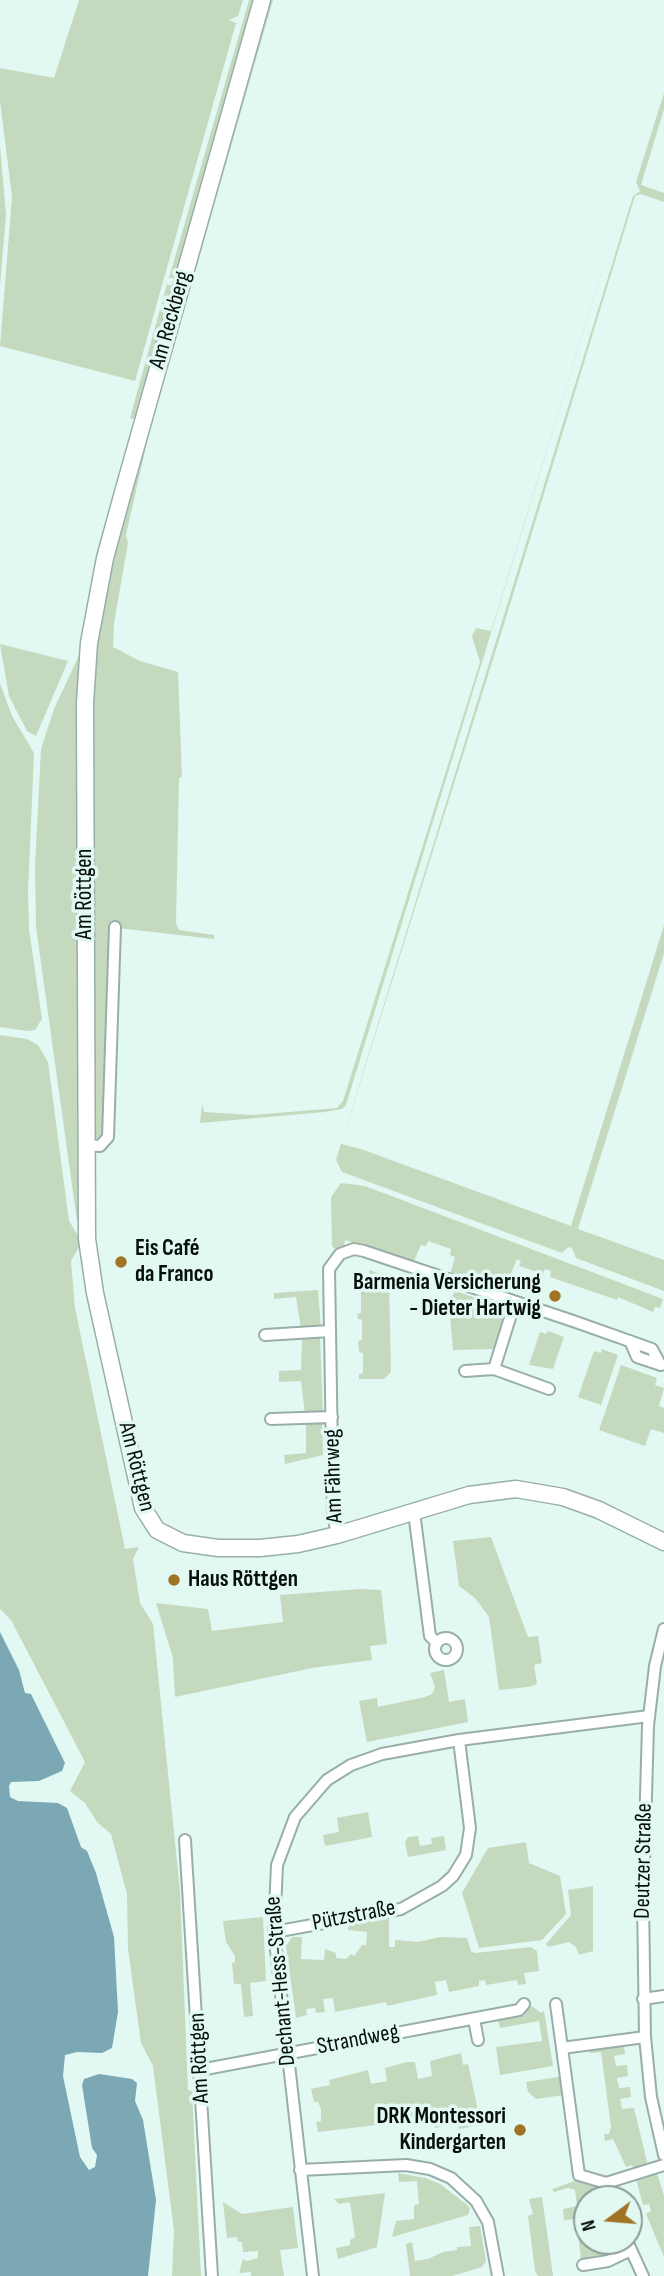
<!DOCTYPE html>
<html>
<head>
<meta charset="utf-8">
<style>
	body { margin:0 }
	#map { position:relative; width:664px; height:2276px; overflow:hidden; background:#e2f9f3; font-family:"Sofia Sans Condensed",sans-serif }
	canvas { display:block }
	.north { position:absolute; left:573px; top:2185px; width:70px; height:70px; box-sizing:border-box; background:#e2f9f3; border:2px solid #8a9b97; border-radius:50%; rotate:254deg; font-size:19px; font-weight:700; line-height:28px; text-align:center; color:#070f0d }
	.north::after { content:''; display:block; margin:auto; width:24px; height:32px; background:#a17325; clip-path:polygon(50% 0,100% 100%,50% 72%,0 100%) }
</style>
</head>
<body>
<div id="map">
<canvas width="664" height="2276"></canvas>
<div class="north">N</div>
</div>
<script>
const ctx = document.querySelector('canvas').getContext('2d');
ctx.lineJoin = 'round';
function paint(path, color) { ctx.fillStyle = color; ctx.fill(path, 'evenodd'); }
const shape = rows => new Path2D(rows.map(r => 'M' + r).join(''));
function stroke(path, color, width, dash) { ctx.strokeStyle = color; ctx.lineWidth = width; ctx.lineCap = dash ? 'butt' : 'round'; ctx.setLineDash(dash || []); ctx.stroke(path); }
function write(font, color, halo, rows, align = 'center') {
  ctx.font = font + ' "Sofia Sans Condensed",sans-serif'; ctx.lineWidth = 7; ctx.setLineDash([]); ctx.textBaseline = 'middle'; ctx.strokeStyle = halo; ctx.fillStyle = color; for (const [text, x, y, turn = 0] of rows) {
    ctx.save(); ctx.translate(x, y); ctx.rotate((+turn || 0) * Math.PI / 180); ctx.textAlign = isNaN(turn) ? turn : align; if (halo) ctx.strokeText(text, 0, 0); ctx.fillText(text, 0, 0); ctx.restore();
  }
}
paint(shape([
	[79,0,243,0,238,16,229,20,236,23,135,381,0,346,12,197,0,101,0,68,54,78],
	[249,0,253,0,175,278,169,278],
	[268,0,273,0,150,429,126,535,128,543,114,623,113,647,140,661,178,672,182,777,179,778,176,923,179,930,214,935,214,939,109,927,104,1123,101,1135,95,1139,91,1137,91,710,96,644,109,567],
	[664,69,346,1105,342,1109,325,1112,200,1123,202,1104,204,1112,253,1115,337,1108,343,1101,480,662,472,636,476,628,491,631],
	[664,93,664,109,641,185,664,193,664,202,641,194,635,196,505,621,341,1144,361,1149,571,1226,664,925,664,953,578,1229,664,1260,664,1291,576,1258,572,1248,568,1247,562,1253,342,1172,336,1160,633,196,640,191,636,182],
	[0,145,6,215,0,285],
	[167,284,173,286,136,418,133,419,130,418],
	[0,644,68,661,36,736,27,731,9,696],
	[81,651,80,1219,77,1221,36,927,35,866,41,749,54,709],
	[0,683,12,716,34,753,28,891,29,929,42,1019,35,1030,27,1031,0,1027],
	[0,1035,27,1039,38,1045,48,1062,69,1221,79,1237,79,1247,71,1261,75,1308,125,1549,139,1547,133,1559,140,1603,153,1624,180,1892,188,2090,192,2091,201,2276,172,2276,174,2231,153,2066,141,2043,128,1949,127,1894,111,1834,97,1822,85,1803,70,1791,85,1762,11,1620,0,1609],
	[341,1183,365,1186,663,1299,660,1308,655,1307,653,1312,618,1297,617,1300,550,1277,551,1271,545,1269,543,1274,519,1266,521,1261,517,1259,505,1288,492,1291,450,1275,455,1257,450,1255,451,1249,428,1241,426,1246,421,1245,413,1263,345,1240,344,1247,337,1251,332,1246,331,1197],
	[370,1270,389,1278,391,1372,384,1379,359,1379,359,1374,363,1373,363,1353,359,1352,358,1341,362,1340,362,1320,358,1319,357,1314,361,1313,361,1281,366,1281],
	[318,1290,321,1328,301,1330,296,1297,274,1299,274,1293],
	[455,1291,507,1308,494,1349,453,1350,449,1302],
	[548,1331,564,1337,553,1369,529,1365,540,1332,546,1334],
	[320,1337,323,1414,305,1414,301,1381,279,1382,279,1371,301,1370,302,1338],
	[602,1349,618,1355,601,1405,578,1397,594,1351,601,1353],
	[621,1365,657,1378,655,1385,664,1388,659,1406,664,1408,664,1433,651,1429,645,1446,599,1430],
	[322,1420,323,1455,285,1464,284,1455,306,1453,306,1421],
	[491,1537,528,1637,538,1636,542,1663,534,1665,537,1684,528,1687,499,1690,489,1617,475,1598,459,1586,453,1541],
	[360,1589,381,1590,387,1644,370,1646,372,1660,312,1668,175,1697,173,1658,156,1603,208,1609,212,1631,283,1622,280,1595],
	[444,1670,449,1702,465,1699,468,1722,367,1742,359,1701,377,1698,378,1707,425,1697,432,1694,435,1687,430,1673],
	[368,1812,372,1837,325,1846,323,1835,339,1832,337,1818],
	[418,1836,420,1846,432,1844,431,1838,444,1836,446,1850,408,1857,405,1842,408,1837],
	[526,1842,529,1863,560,1876,566,1914,542,1940,479,1948,462,1893,488,1848],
	[593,1886,593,1951,579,1955,576,1947,569,1942,548,1947,546,1944,571,1915,568,1890],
	[389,1916,389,1947,395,1947,395,1940,418,1942,440,1937,467,1938,471,1951,475,1953,531,1947,537,1951,539,1971,524,1973,526,1984,518,1985,517,1980,486,1985,485,1980,479,1981,479,1986,449,1992,446,1980,435,1982,437,1995,387,2006,386,2002,335,2012,333,1998,323,1999,325,2012,316,2013,315,2008,306,2009,307,2015,296,2018,286,1946,292,1937,302,1937,301,1959,324,1960,325,1949,336,1953,336,1958,346,1959,351,1954,354,1956,362,1945,366,1945,367,1932,348,1930,349,1923],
	[263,1917,266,1981,250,1983,253,2016,244,2017,241,1984,234,1984,232,1963,235,1962,235,1956,226,1942,223,1921],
	[532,2006,541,2013,544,2011,553,2066,500,2075,496,2047,542,2041,539,2021,500,2028,498,2020,525,2015,524,2007],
	[624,2044,625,2054,614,2056,616,2066,627,2065,628,2076,617,2078,619,2088,630,2087,631,2097,620,2099,622,2109,634,2108,648,2166,634,2171,632,2165,626,2167,613,2139,605,2141,604,2134,609,2134,611,2127,601,2052,589,2053,589,2048],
	[461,2053,463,2065,468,2064,481,2125,459,2129,458,2123,435,2128,433,2119,411,2126,410,2121,318,2132,316,2122,321,2121,321,2109,318,2102,314,2102,311,2089,330,2085,329,2080,368,2070,371,2084,387,2081,385,2068,407,2062,415,2062,418,2079,432,2076,430,2061],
	[564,2076,564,2095,536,2099,528,2092,526,2082],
	[398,2173,425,2178,440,2184,466,2204,470,2208,468,2215,392,2237,396,2221,414,2219,414,2205,419,2204,417,2181,399,2182],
	[657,2173,664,2196,664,2257,646,2214,651,2211,649,2204,643,2205,636,2179],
	[580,2179,601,2187,605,2199,587,2199,587,2241,608,2241,612,2248,622,2244,618,2251,581,2259,576,2219,564,2220,563,2209,577,2206,575,2190,568,2188,554,2192,552,2189],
	[385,2193,377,2247,338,2259,336,2248,350,2245,350,2240,355,2237,350,2202,339,2204,334,2199],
	[542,2197,549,2246,553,2276,538,2276,535,2271,528,2216,533,2214,529,2199],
	[223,2202,242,2214,293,2207,298,2248,280,2250,284,2276,251,2276,251,2272,239,2273,243,2259,247,2261,258,2258,258,2251,243,2252,242,2242,238,2242,237,2237,227,2238],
	[480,2226,486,2261,482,2267,452,2276,410,2276,406,2244,412,2242,415,2261,428,2259,443,2252,457,2250,457,2247,471,2246,469,2227]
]), '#c5d9be');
paint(shape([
	[0,1632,19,1670,25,1693,31,1694,65,1763,62,1771,39,1781,11,1782,9,1786,10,1797,18,1801,58,1803,67,1808,81,1847,87,1851,96,1873,114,1937,118,2012,112,2048,102,2053,77,2052,65,2055,63,2076,80,2157,89,2170,95,2167,97,2155,92,2148,82,2085,84,2079,99,2074,132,2079,137,2083,135,2101,143,2120,156,2200,148,2276,0,2276]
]), '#7ca8b6');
const street = shape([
	[86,1145,100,1146,108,1137,115,927],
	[515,1302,494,1369,549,1389],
	[265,1335,330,1331],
	[630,1341,637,1357,661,1365],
	[465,1371,494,1369],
	[271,1419,332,1417],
	[414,1512,430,1636,437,1643],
	[337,1535,333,1514,329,1269,340,1254,354,1249,364,1251,573,1321,652,1349,660,1364],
	[664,1629,655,1666,648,1726,643,1900,645,2037,651,2097,664,2155],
	'435 1649a11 11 0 1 1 22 0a11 11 0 1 1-22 0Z',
	[185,1840,212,2276],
	[274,1932,401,1909,442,1886,453,1876,466,1855,470,1828,459,1740],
	[643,1999,664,1996],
	[556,2004,562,2048],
	[474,2019,478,2040],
	[645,2037,562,2048,579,2175,606,2183,664,2165],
	[200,2070,519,2010,524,2004],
	[300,2170,406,2165,430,2169,451,2178,476,2201,488,2222,498,2276],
	[606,2183,611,2199],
	[627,2241,643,2276],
	[583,2265,608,2261,631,2250],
	[313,2276,274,1932,277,1865,295,1817,327,1780,351,1765,382,1754,459,1740,649,1716]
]);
const secondary = shape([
	[262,0,122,496,105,558,89,643,85,703,87,1239,95,1293,143,1508,157,1530,183,1543,218,1548,260,1548,298,1544,337,1535,469,1495,516,1489,563,1497,599,1510,664,1542]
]);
stroke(street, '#99aea9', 14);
stroke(secondary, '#99aea9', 19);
stroke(street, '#fff', 10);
stroke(secondary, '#fff', 16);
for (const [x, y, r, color] of [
	[121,1262,7,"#a17325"],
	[555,1296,7,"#a17325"],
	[174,1580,7,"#a17325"],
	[520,2130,7,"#a17325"]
]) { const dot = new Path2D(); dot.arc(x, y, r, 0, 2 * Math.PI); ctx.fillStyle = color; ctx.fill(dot); stroke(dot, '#e2f9f3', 2.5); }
write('23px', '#070f0d', '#e2f9f3', [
	["Am Reckberg",171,320,-74],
	["Am Röttgen",85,894,-90],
	["Am Röttgen",136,1467,76],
	["Am Fährweg",334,1476,-92],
	["Deutzer Straße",644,1861,-89],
	["Pützstraße",354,1916,-11],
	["Dechant-Hess-Straße",281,1981,-95],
	["Strandweg",358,2040,-11],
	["Am Röttgen",200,2058,-93]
]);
write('bold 23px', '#070f0d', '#e2f9f3', [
	["Eis Café",135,1249],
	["da Franco",135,1275],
	["Barmenia Versicherung",541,1283,"right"],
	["- Dieter Hartwig",541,1309,"right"],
	["Haus Röttgen",188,1580],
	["DRK Montessori",506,2117,"right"],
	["Kindergarten",506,2143,"right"]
], 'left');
</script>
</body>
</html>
